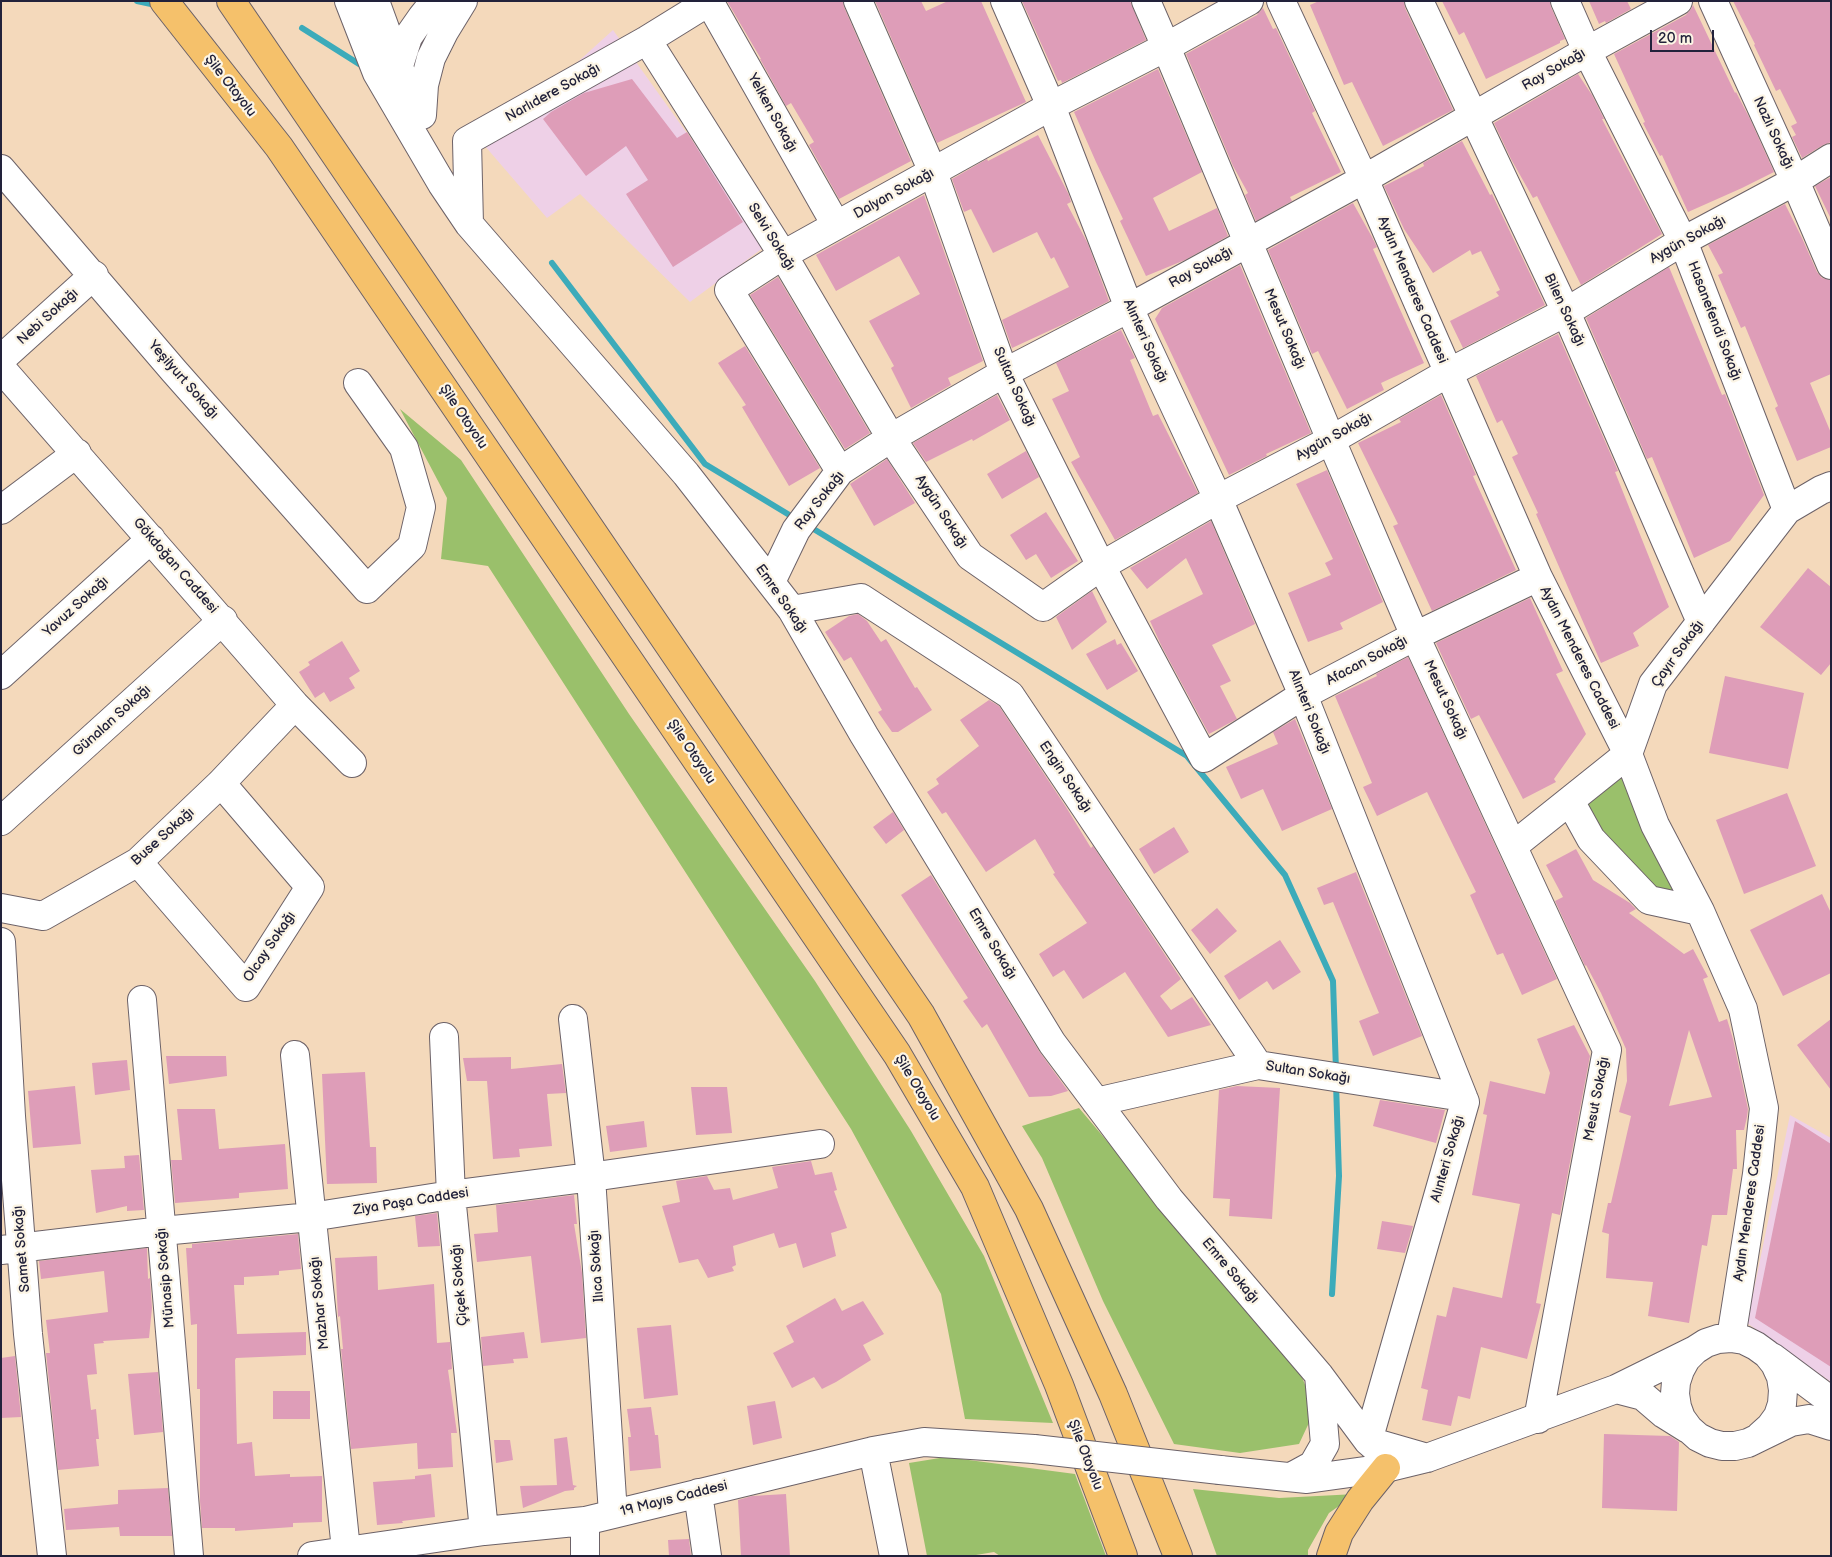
<!DOCTYPE html>
<html>
<head>
<meta charset="utf-8">
<style>
	body { margin:0 }
	#map { position:relative; width:1832px; height:1557px; overflow:hidden; background:#f4d9bb; font-family:"Balsamiq Sans",sans-serif }
	canvas { display:block }
	.frame { position:absolute; inset:0; border:2px solid #22223b; pointer-events:none }
	.scale { position:absolute; left:1650px; top:30px; width:64px; height:22px; box-sizing:border-box; border:2px solid #22223b; border-top:0; padding-left:6px; font-size:15px; line-height:18px; white-space:nowrap; color:#22223b; -webkit-text-stroke:4px #fcf5e5; paint-order:stroke }
</style>
</head>
<body>
<div id="map">
<canvas width="1832" height="1557"></canvas>
<div class="frame"></div>
<div class="scale">20 m</div>
</div>
<script>
const ctx = document.querySelector('canvas').getContext('2d');
ctx.lineJoin = 'round';
function paint(path, color) { ctx.fillStyle = color; ctx.fill(path, 'evenodd'); }
const shape = rows => new Path2D(rows.map(r => 'M' + r).join(''));
function stroke(path, color, width, dash) { ctx.strokeStyle = color; ctx.lineWidth = width; ctx.lineCap = dash ? 'butt' : 'round'; ctx.setLineDash(dash || []); ctx.stroke(path); }
function write(font, color, halo, rows, align = 'center') {
  ctx.font = font + ' "Balsamiq Sans",sans-serif'; ctx.lineWidth = 4.5; ctx.setLineDash([]); ctx.textBaseline = 'middle'; ctx.strokeStyle = halo; ctx.fillStyle = color; for (const [text, x, y, turn = 0] of rows) {
    ctx.save(); ctx.translate(x, y); ctx.rotate((+turn || 0) * Math.PI / 180); ctx.textAlign = isNaN(turn) ? turn : align; if (halo) ctx.strokeText(text, 0, 0); ctx.fillText(text, 0, 0); ctx.restore();
  }
}
paint(shape([
	[613,30,767,245,690,302,580,194,547,218,478,138,550,87],
	[1790,1115,1831,1138,1831,1382,1747,1323]
]), '#eed0e7');
paint(shape([
	[400,409,461,460,629,714,815,981,911,1131,984,1256,1053,1423,965,1419,941,1294,851,1129,488,566,441,559,447,498],
	[1620,765,1686,898,1675,907,1577,815],
	[1079,1108,1298,1367,1315,1410,1299,1444,1240,1453,1174,1444,1103,1301,1042,1158,1022,1126],
	[946,1457,1075,1474,1106,1556,1000,1556,994,1552,970,1556,927,1556,909,1463],
	[1193,1489,1279,1498,1356,1494,1329,1513,1308,1550,1308,1556,1217,1556]
]), '#9ac06b');
stroke(shape([
	[137,1,151,4],
	[302,28,359,64],
	[552,263,705,464,796,519],
	[807,525,1187,756,1285,875,1333,981,1336,1071],
	[1332,1294,1339,1176,1336,1083]
]), '#3cabba', 6);
paint(shape([
	[727,1,843,1,844,7,911,161,839,199,809,145,814,142,791,103,786,106,760,59,761,59],
	[875,1,921,1,926,11,948,1,981,1,1026,102,937,143],
	[1022,1,1130,1,1146,40,1062,83,1061,80,1058,81],
	[1319,1,1404,1,1405,8,1453,110,1383,146,1352,82,1344,85,1310,5],
	[1442,1,1550,1,1551,7,1565,39,1560,41,1560,43,1486,79,1464,32,1459,35],
	[1589,1,1627,1,1631,9,1606,23,1605,21,1599,24],
	[1733,1,1831,1,1831,142,1823,145,1802,158,1792,137,1796,135,1791,126,1797,123,1780,89,1776,91,1754,45,1755,44],
	[1693,5,1735,93,1736,92,1750,119,1774,172,1742,188,1688,212,1662,155,1660,156,1643,123,1645,122,1614,54,1686,15,1691,9],
	[1263,8,1273,29,1276,28,1315,111,1312,113,1341,172,1290,197,1292,201,1256,221,1245,195,1248,193,1233,166,1186,54,1257,15],
	[1158,69,1202,172,1153,198,1169,231,1217,208,1228,236,1185,260,1146,276,1120,221,1123,219,1096,162,1074,112],
	[1578,74,1592,95,1604,119,1602,119,1662,234,1581,285,1537,196,1533,198,1511,159,1494,123],
	[632,79,677,138,687,132,743,222,673,267,626,194,648,180,626,146,586,176,543,119,551,112,584,93],
	[1038,135,1069,195,1071,202,1067,204,1088,244,1109,301,1066,323,1012,348,1002,320,1069,287,1054,257,1051,259,1037,232,993,253,971,209,964,212,952,179,987,159,988,161],
	[1462,141,1490,195,1492,194,1545,305,1463,348,1450,321,1499,296,1496,292,1500,290,1481,251,1472,255,1470,250,1433,273,1404,229,1384,186,1424,166,1423,163],
	[1831,177,1831,219,1815,186],
	[924,195,983,361,948,378,951,385,911,408,891,368,894,366,869,321,920,294,899,256,836,291,816,255],
	[1353,203,1372,237,1377,247,1373,249,1424,363,1381,383,1384,390,1347,409,1318,351,1312,354,1268,250],
	[1785,204,1802,238,1817,272,1822,278,1831,280,1831,374,1810,383,1831,433,1831,447,1797,461,1775,408,1778,406,1745,326,1741,328,1718,275,1723,273,1708,245],
	[1240,265,1311,433,1266,454,1267,456,1229,475,1155,319,1162,308],
	[1669,267,1722,395,1725,394,1764,495,1730,541,1694,558,1652,457,1647,459,1586,318],
	[778,277,870,433,845,449,750,295],
	[1121,330,1135,358,1130,360,1153,416,1158,414,1198,493,1115,540,1071,462,1080,457,1052,399,1069,391,1056,363],
	[1558,334,1618,471,1615,472,1669,607,1633,633,1639,646,1601,663,1536,514,1538,513,1512,457,1518,454,1502,420,1497,423,1476,376],
	[745,346,820,468,789,486,742,407,746,405,718,363],
	[997,395,1010,420,973,441,972,439,926,462,913,443],
	[1441,395,1476,475,1473,476,1516,570,1432,611,1393,526,1398,524,1358,443,1401,422,1399,419],
	[1026,451,1039,477,1002,499,987,474],
	[887,459,915,503,874,526,850,484],
	[1327,470,1383,602,1340,623,1343,629,1308,642,1288,593,1331,575,1325,563,1333,559,1296,484],
	[1046,512,1078,561,1051,578,1036,554,1026,560,1010,535],
	[1211,521,1255,624,1212,645,1231,681,1220,686,1237,719,1209,734,1162,647,1150,621,1203,594,1186,558,1147,589,1130,568],
	[1808,568,1831,587,1831,663,1821,675,1760,627],
	[1092,591,1107,622,1072,650,1056,617],
	[1530,598,1563,671,1556,674,1586,734,1554,779,1556,782,1523,799,1479,715,1471,719,1436,643],
	[858,614,867,621,881,642,886,639,915,688,917,687,932,710,898,732,892,732,878,712,882,710,851,657,844,661,825,632,849,616],
	[1115,639,1117,645,1121,643,1138,671,1107,690,1086,654],
	[342,641,360,671,349,678,355,688,330,702,324,692,315,698,299,672,310,665,308,662],
	[1408,657,1557,979,1522,995,1503,953,1497,955,1470,895,1476,892,1427,792,1377,816,1363,787,1372,783,1335,696,1377,676,1376,674],
	[1725,676,1804,693,1788,769,1709,753],
	[989,700,999,706,1066,807,1091,848,1093,846,1181,979,1160,996,1171,1010,1192,997,1211,1025,1168,1037,1125,972,1083,999,1064,970,1053,977,1039,954,1087,923,1053,874,1055,873,1035,839,986,872,946,812,942,814,927,792,939,784,936,779,979,746,960,720],
	[1295,719,1332,809,1282,831,1263,789,1241,799,1226,767,1278,744,1273,732],
	[1787,793,1816,866,1744,894,1716,820],
	[893,812,904,830,886,844,873,827],
	[1174,827,1189,852,1154,874,1139,849],
	[1576,849,1593,880,1630,903,1636,909,1629,913,1684,954,1693,949,1708,977,1703,979,1719,1022,1727,1019,1733,1039,1748,1109,1747,1117,1744,1130,1736,1130,1737,1169,1733,1169,1727,1215,1712,1215,1707,1246,1702,1245,1689,1323,1648,1316,1653,1282,1606,1278,1609,1234,1602,1232,1608,1203,1611,1203,1631,1116,1619,1112,1627,1081,1626,1049,1601,993,1586,965,1585,966,1555,901,1563,897,1546,865],
	[1689,1030,1712,1097,1669,1106],
	[1356,872,1422,1036,1373,1056,1359,1021,1379,1013,1333,902,1324,905,1317,888],
	[931,875,1039,1051,1068,1091,1051,1096,1029,1097,987,1024,982,1028,963,1001,968,998,901,895],
	[1822,894,1831,913,1831,973,1783,996,1750,930],
	[1217,908,1237,931,1210,954,1191,930],
	[1280,940,1301,972,1273,990,1267,981,1239,1000,1224,976],
	[1831,1019,1831,1090,1797,1045],
	[1574,1025,1590,1056,1560,1215,1552,1213,1536,1303,1541,1304,1527,1359,1481,1347,1470,1399,1458,1396,1451,1426,1422,1420,1428,1390,1421,1388,1437,1315,1446,1317,1453,1287,1502,1298,1520,1204,1472,1195,1487,1115,1483,1114,1490,1081,1545,1094,1550,1073,1537,1039],
	[166,1056,226,1056,227,1076,169,1084],
	[511,1057,511,1069,562,1064,566,1093,547,1094,552,1146,519,1149,520,1157,493,1159,487,1081,467,1081,463,1058],
	[127,1060,130,1090,95,1095,92,1063],
	[365,1072,370,1147,376,1147,377,1183,327,1184,322,1074],
	[75,1086,81,1144,33,1148,28,1091],
	[1237,1086,1280,1088,1272,1219,1229,1216,1230,1199,1213,1198,1219,1090],
	[691,1087,727,1087,732,1133,696,1135],
	[1380,1100,1445,1110,1436,1143,1373,1126],
	[177,1109,215,1109,219,1149,285,1144,288,1189,239,1193,239,1198,175,1203,171,1160,182,1160],
	[644,1121,647,1147,610,1152,606,1126],
	[1795,1121,1831,1144,1831,1367,1755,1318],
	[139,1155,144,1210,127,1211,127,1206,96,1213,91,1170,125,1168,124,1156],
	[811,1161,815,1175,832,1172,837,1190,834,1191,847,1228,831,1233,836,1256,803,1268,796,1243,779,1248,774,1233,733,1246,736,1265,732,1267,734,1271,708,1278,698,1259,679,1263,662,1206,680,1202,676,1181,707,1176,714,1190,730,1188,733,1200,778,1188,772,1167],
	[574,1195,577,1224,574,1224,582,1273,586,1338,541,1343,531,1256,477,1262,474,1234,498,1232,496,1205],
	[437,1213,440,1246,418,1247,415,1216],
	[1382,1221,1413,1226,1405,1253,1377,1249],
	[298,1234,301,1269,279,1271,279,1275,244,1277,244,1285,234,1285,237,1334,306,1332,306,1355,236,1358,235,1360,237,1444,252,1442,255,1476,290,1474,290,1477,322,1476,322,1522,293,1523,293,1527,235,1531,235,1528,202,1528,200,1501,200,1389,197,1389,197,1324,191,1325,186,1248,192,1248,192,1244],
	[147,1248,148,1279,150,1278,152,1308,149,1338,103,1341,104,1343,94,1344,97,1374,87,1375,91,1410,96,1409,99,1439,96,1439,99,1466,58,1470,46,1353,50,1353,46,1320,108,1312,104,1271,41,1279,39,1261],
	[377,1256,378,1290,434,1284,437,1343,450,1342,452,1369,448,1370,457,1433,451,1433,453,1467,418,1469,417,1443,351,1449,341,1349,343,1349,340,1316,338,1317,335,1258],
	[835,1298,842,1311,863,1301,884,1334,863,1345,871,1360,836,1382,822,1389,814,1377,792,1388,773,1353,794,1342,786,1326],
	[671,1325,678,1395,644,1399,637,1328],
	[524,1332,528,1358,513,1359,514,1363,483,1366,481,1337],
	[15,1356,21,1417,1,1418,1,1358],
	[158,1372,163,1432,134,1435,128,1374],
	[273,1391,310,1391,310,1419,273,1419],
	[775,1401,782,1438,753,1445,747,1406],
	[651,1407,655,1435,658,1435,661,1468,630,1471,628,1437,631,1437,627,1409],
	[1604,1434,1670,1436,1679,1442,1677,1511,1602,1508],
	[567,1437,573,1485,577,1486,574,1488,574,1490,565,1491,523,1508,520,1486,557,1485,554,1439],
	[494,1440,510,1440,513,1460,496,1463],
	[431,1474,435,1517,402,1521,403,1523,377,1525,373,1482,415,1479,415,1476],
	[168,1488,172,1536,120,1536,119,1527,66,1530,64,1509,118,1504,118,1490],
	[786,1494,790,1556,741,1556,738,1500,752,1496],
	[689,1539,691,1556,669,1556,668,1540]
]), '#de9db8');
const minor = shape([
	[349,1,377,73,442,184,469,224,686,474,792,610,864,735,1052,1043,1169,1199,1319,1375,1368,1441,1376,1448,1386,1468],
	[375,1,406,86,420,111],
	[709,1,836,225],
	[858,1,933,172,1004,373,1101,566,1204,758,1303,695,1415,636,1538,577],
	[1005,1,1051,106,1129,308,1218,499,1303,695,1465,1102,1368,1441,1427,1458],
	[1146,1,1166,47,1331,440,1415,636,1607,1050,1538,1419],
	[1281,1,1364,179,1538,577,1628,754,1655,825,1700,911,1743,1009,1764,1108,1757,1174,1731,1338],
	[1419,1,1566,312,1701,622],
	[1565,1,1587,51,1683,241,1787,510],
	[1713,1,1795,181,1831,265],
	[647,40,783,255,891,438,970,556,1043,607,1101,566,1218,499,1331,440,1448,373,1566,312,1683,241,1795,181,1831,158],
	[397,72,408,37,422,17,435,1],
	[422,115,424,85,431,58,444,32,463,1],
	[1,169,174,371,367,589,412,546,421,507,404,448,358,383],
	[469,224,467,141,647,40,710,1],
	[1,359,94,275],
	[1,368,295,705,352,763],
	[840,471,729,290,783,255,1051,106,1166,47,1249,1],
	[1,510,77,453],
	[771,582,796,530,840,471,891,438,1004,373,1129,308,1364,179,1587,51,1678,1],
	[792,610,861,598,1010,695,1258,1065],
	[1,675,151,539],
	[1570,801,1591,839,1649,900,1700,911],
	[1,821,223,620],
	[1513,846,1628,754,1653,684,1787,510,1821,490,1831,486],
	[138,862,246,987,310,887,221,783],
	[1,908,43,916,138,862,221,783,295,705],
	[1,942,11,1116,28,1334,52,1556],
	[142,1000,189,1556],
	[573,1019,591,1177,613,1514],
	[444,1037,451,1195,484,1531],
	[295,1055,346,1550],
	[1096,1102,1258,1065,1463,1097],
	[1,1250,162,1231,311,1217,451,1195,591,1177,820,1144],
	[1772,1357,1831,1401],
	[1616,1389,1643,1396,1664,1414,1688,1429],
	[1760,1436,1770,1427,1778,1416,1782,1404,1783,1390,1781,1377,1775,1364,1767,1354,1756,1346,1744,1340,1731,1338,1718,1339,1706,1343,1695,1350,1686,1359,1680,1370,1676,1382,1675,1394,1677,1407,1681,1418,1689,1429,1698,1437,1710,1443,1722,1446,1735,1446,1748,1443,1791,1422,1809,1419,1831,1426],
	[873,1451,894,1556],
	[1220,1470,1307,1479,1386,1468,1427,1458,1616,1389,1695,1350],
	[1291,1477,1313,1465,1325,1444,1319,1375],
	[698,1493,707,1556],
	[585,1521,585,1556],
	[312,1556,484,1531,585,1521,873,1451,924,1442,1034,1449]
]);
const highway = shape([
	[164,1,279,147,897,1054,975,1187,1059,1385,1123,1556],
	[231,1,921,1015,1029,1209,1113,1394,1178,1556],
	[1331,1556,1339,1533,1360,1500,1386,1468]
]);
stroke(minor, '#6c6268', 30);
stroke(highway, '#6c6268', 30);
stroke(minor, '#fff', 28);
stroke(highway, '#f5c16b', 28);
const minorBridge = shape([
	[1034,1449,1220,1470]
]);
stroke(minorBridge, '#6c6268', 30, []);
stroke(minorBridge, '#fff', 28);
write('14px', '#22223b', '#fcf5e5', [
	["Ray Sokağı",1554,70,-30],
	["Şile Otoyolu",230,86,52],
	["Narlıdere Sokağı",553,93,-29],
	["Yelken Sokağı",772,113,61],
	["Nazlı Sokağı",1773,133,65],
	["Dalyan Sokağı",894,194,-29],
	["Selvi Sokağı",771,237,58],
	["Aygün Sokağı",1688,240,-29],
	["Ray Sokağı",1201,268,-29],
	["Aydın Menderes Caddesi",1412,290,67],
	["Bilen Sokağı",1564,310,65],
	["Nebi Sokağı",48,317,-42],
	["Hasanefendi Sokağı",1714,321,69],
	["Mesut Sokağı",1284,329,67],
	["Alınteri Sokağı",1145,341,66],
	["Yeşilyurt Sokağı",183,380,49],
	["Sultan Sokağı",1014,387,66],
	["Şile Otoyolu",463,417,56],
	["Aygün Sokağı",1334,437,-29],
	["Ray Sokağı",820,501,-52],
	["Aygün Sokağı",941,512,57],
	["Gökdoğan Caddesi",175,566,49],
	["Emre Sokağı",781,599,55],
	["Yavuz Sokağı",76,607,-42],
	["Çayır Sokağı",1678,654,-54],
	["Aydın Menderes Caddesi",1579,658,63],
	["Afacan Sokağı",1367,661,-28],
	["Mesut Sokağı",1445,700,65],
	["Alınteri Sokağı",1309,712,68],
	["Günalan Sokağı",112,721,-42],
	["Şile Otoyolu",691,752,56],
	["Engin Sokağı",1065,777,56],
	["Buse Sokağı",163,837,-42],
	["Emre Sokağı",992,944,59],
	["Olcay Sokağı",270,947,-56],
	["Sultan Sokağı",1308,1073,9],
	["Şile Otoyolu",917,1088,59],
	["Mesut Sokağı",1597,1099,-79],
	["Alınteri Sokağı",1448,1159,-74],
	["Ziya Paşa Caddesi",411,1202,-9],
	["Aydın Menderes Caddesi",1750,1203,-82],
	["Samet Sokağı",22,1249,-95],
	["Ilıca Sokağı",597,1266,-94],
	["Emre Sokağı",1230,1271,50],
	["Münasip Sokağı",166,1278,-95],
	["Çiçek Sokağı",460,1285,-95],
	["Mazhar Sokağı",320,1303,-96],
	["Şile Otoyolu",1085,1455,69],
	["19 Mayıs Caddesi",674,1499,-14]
]);
</script>
</body>
</html>
